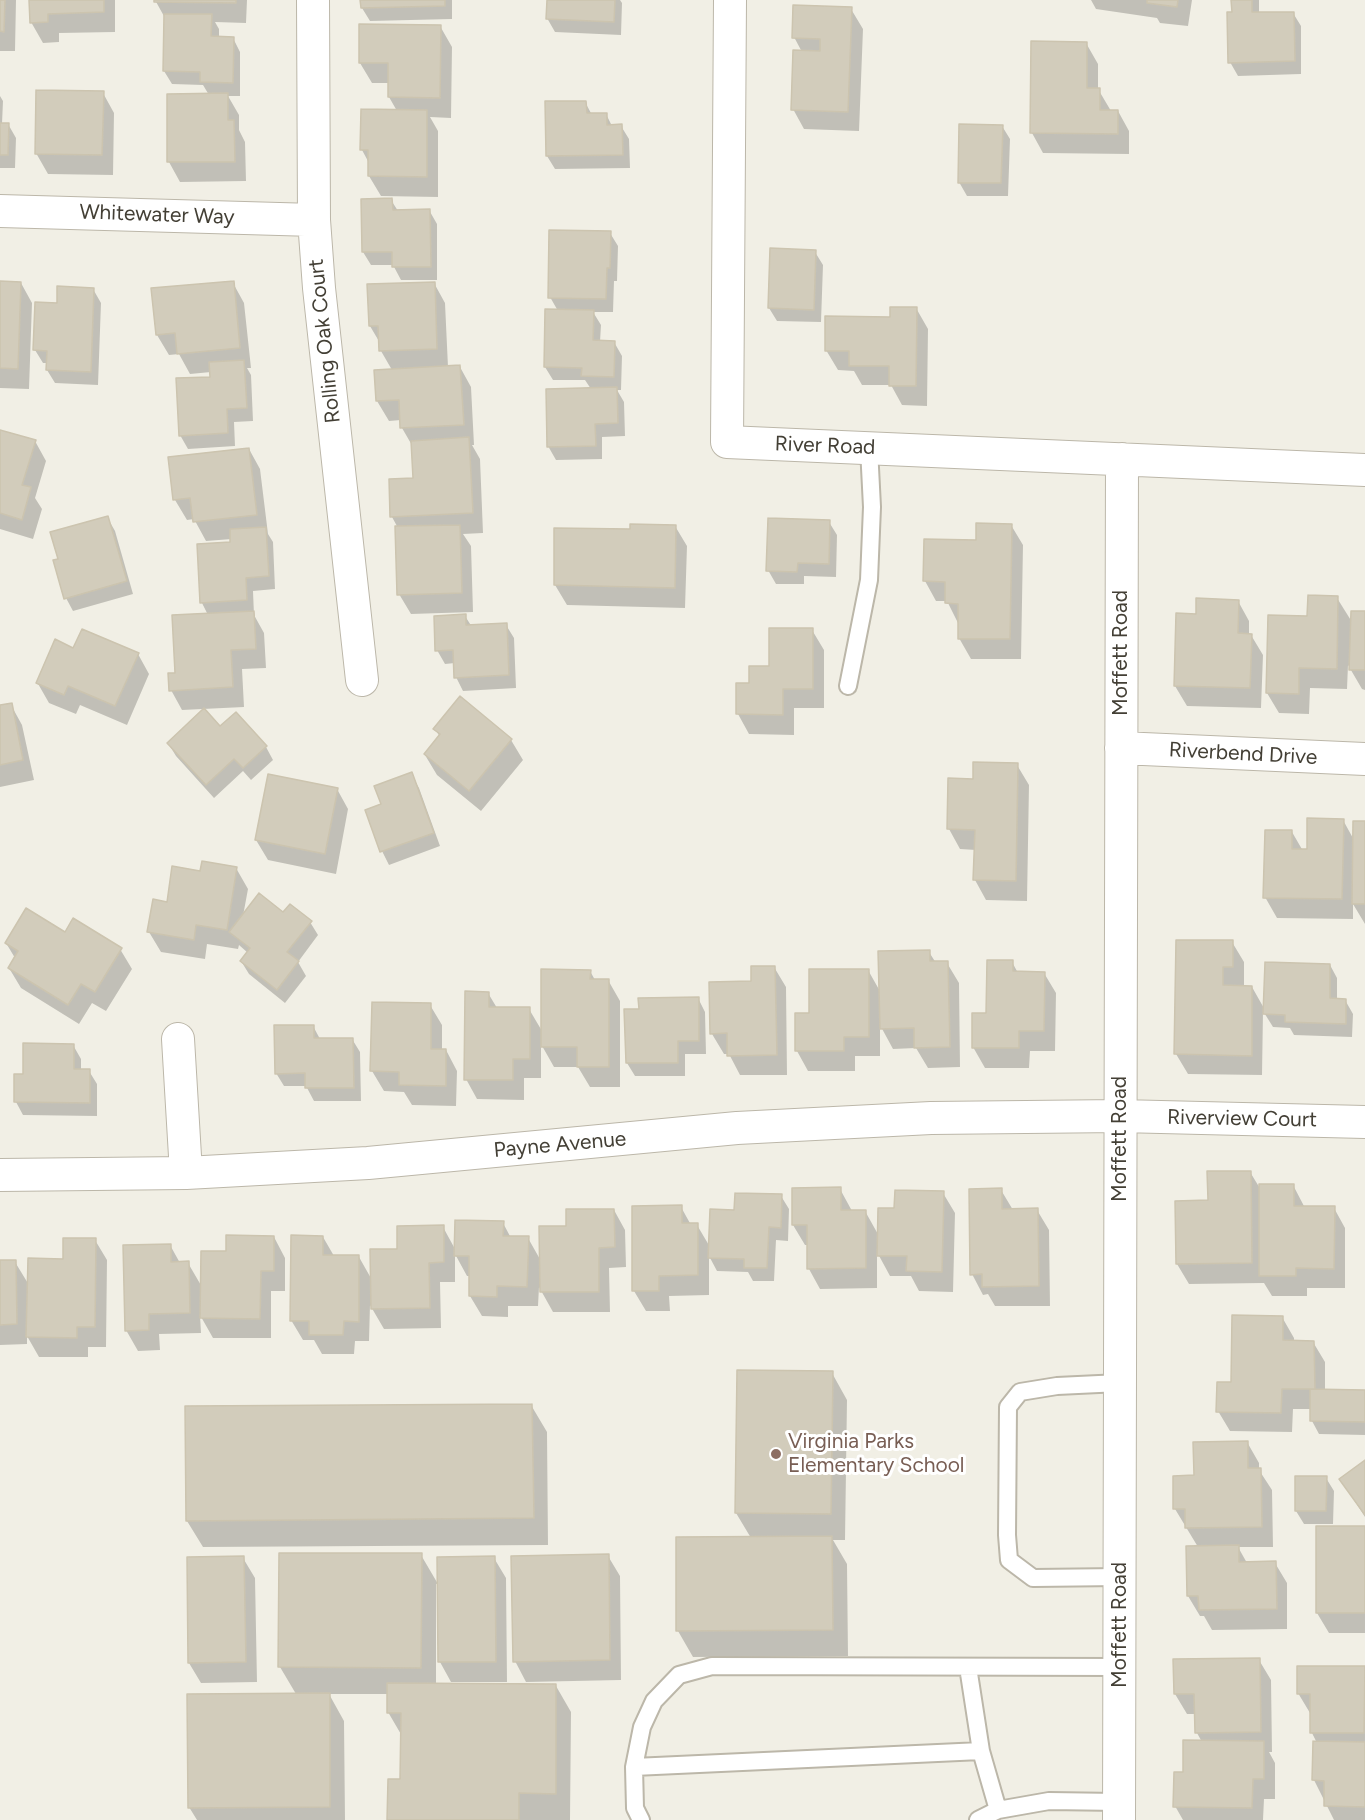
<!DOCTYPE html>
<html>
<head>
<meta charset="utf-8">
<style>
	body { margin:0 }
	canvas { display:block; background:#f1efe5 }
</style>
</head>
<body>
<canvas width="1365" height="1820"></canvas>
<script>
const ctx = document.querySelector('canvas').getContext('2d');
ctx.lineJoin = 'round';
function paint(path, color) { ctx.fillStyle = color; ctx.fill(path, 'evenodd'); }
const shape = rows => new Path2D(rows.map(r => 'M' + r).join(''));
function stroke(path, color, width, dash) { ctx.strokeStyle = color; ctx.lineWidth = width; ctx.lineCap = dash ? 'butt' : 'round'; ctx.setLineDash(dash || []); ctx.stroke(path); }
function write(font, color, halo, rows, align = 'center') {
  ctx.font = font + ' Figtree,sans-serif'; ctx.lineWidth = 6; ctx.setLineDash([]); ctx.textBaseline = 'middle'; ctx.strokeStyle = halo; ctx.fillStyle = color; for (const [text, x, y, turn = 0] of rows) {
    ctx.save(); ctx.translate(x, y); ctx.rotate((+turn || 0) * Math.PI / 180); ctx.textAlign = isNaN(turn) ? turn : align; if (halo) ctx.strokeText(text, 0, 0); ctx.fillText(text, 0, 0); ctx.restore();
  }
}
paint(shape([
	[0,0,16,0,15,51,0,51],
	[31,0,115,0,115,32,59,33,59,42,43,43,31,22],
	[155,0,247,0,246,23,215,22,219,29,219,38,233,38,240,52,240,96,228,96,239,115,239,130,245,142,246,181,180,182,169,162,209,95,203,85,172,84,164,71,165,18],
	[362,0,452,0,452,19,370,21,362,8],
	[548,0,620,0,622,3,621,35,555,32,547,18],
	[1091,0,1192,0,1188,26,1160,23,1157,18,1096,9],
	[1233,0,1259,0,1259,13,1293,13,1301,26,1301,74,1238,76,1230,62],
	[851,9,863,29,859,131,804,129,793,109,802,52,794,37],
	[361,25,440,26,452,47,451,118,430,117,438,131,438,197,381,196,369,176,369,163,362,150,397,111,389,97,389,83,372,83,360,63],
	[1086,43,1098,64,1098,89,1111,111,1118,111,1129,131,1129,154,1043,153,1032,133],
	[103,93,114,113,113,175,48,174,36,153],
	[0,96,3,101,2,124,8,124,16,138,15,168,0,168],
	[585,102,592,115,606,114,612,126,621,126,629,139,630,168,555,169,547,156,546,103],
	[1002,126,1010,139,1008,196,967,196,959,182],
	[363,200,391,200,398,211,429,210,437,224,437,280,401,280,393,265,371,265,363,252],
	[610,233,618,246,617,281,614,281,613,312,593,312,601,325,600,342,614,342,622,356,621,390,617,390,624,402,625,436,602,437,602,459,556,460,548,446,591,389,585,380,553,380,545,367,558,311,550,297],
	[815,252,823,265,821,322,777,321,769,308],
	[0,282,21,283,32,303,29,389,0,388],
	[233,283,244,303,251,368,247,368,251,375,253,421,234,422,235,446,188,449,180,435,211,378,211,372,190,374,179,354,169,355,157,335],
	[434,283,445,303,448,367,460,367,471,387,474,445,472,445,480,459,483,533,463,534,471,546,473,612,411,614,399,594,398,528,392,517,414,479,413,447,402,428,401,420,389,421,377,401,376,371,392,370,381,351,380,343,370,326,369,286],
	[93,289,101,303,98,385,55,383,47,370,48,363,43,363,35,350,58,304],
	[916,308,928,329,927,406,902,405,891,385,862,385,854,371,838,370,826,350,891,318],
	[0,431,35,441,46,461,35,498,42,509,33,539,0,529],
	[249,449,260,469,268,534,273,542,275,589,253,591,254,615,264,633,266,668,242,669,244,707,182,710,171,690,177,674,208,615,202,603,198,545,232,544,232,539,206,541,194,519,187,520,175,500],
	[107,517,115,531,133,594,73,611,66,598,60,560],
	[829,522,837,535,836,577,804,576,804,584,776,584,768,570],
	[1011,525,1023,545,1021,659,971,659,959,638,958,623,947,601,936,601,925,581,977,541],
	[675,526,687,546,685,608,567,605,555,585,631,531],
	[1337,598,1352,622,1365,613,1365,690,1362,689,1348,665,1347,689,1310,688,1309,714,1279,713,1267,693,1309,618],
	[1238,601,1249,621,1249,635,1251,635,1263,655,1261,708,1187,706,1175,686,1197,615],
	[465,616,472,627,506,625,514,638,516,688,463,691,456,677,455,663,445,664,437,650],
	[812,630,824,650,824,708,794,708,794,735,749,734,738,714,751,685],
	[74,650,138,654,149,674,127,725,80,705,76,714,49,703,37,682],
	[11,705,22,725,34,780,0,787,0,707],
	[220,728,266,747,273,760,251,780,243,771,214,798,176,756,168,743],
	[435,729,511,740,523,760,481,811,437,775,425,755,440,737],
	[1017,765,1029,785,1027,901,986,900,975,880,976,850,960,849,949,829,949,780,975,780],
	[411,774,419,788,440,846,389,865,382,851,383,805],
	[337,789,348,809,336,874,268,860,256,840],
	[1343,820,1354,840,1365,823,1365,924,1353,904,1353,919,1277,918,1265,897,1292,832,1303,851,1308,851],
	[236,868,248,889,243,916,284,914,310,922,318,935,298,962,306,976,285,1003,249,974,241,961,248,953,239,945,238,949,207,944,205,959,161,952,149,932,168,904,202,873],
	[65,934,120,949,132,969,106,1011,92,1003,79,1024,21,988,9,968,15,958,6,943],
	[1177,941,1232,942,1244,962,1244,987,1252,987,1265,1010,1330,965,1337,978,1337,1000,1345,1000,1353,1014,1352,1037,1294,1035,1290,1028,1273,1027,1263,1011,1262,1075,1188,1074,1176,1054],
	[929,952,936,963,947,963,959,983,960,1067,928,1068,916,1048,893,1049,880,1025,880,1056,855,1056,855,1071,808,1071,797,1051,797,1014,810,1014,868,970,881,993],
	[1012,962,1018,973,1044,973,1056,993,1055,1051,1030,1051,1029,1068,985,1068,973,1047],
	[774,967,786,987,787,1075,740,1075,729,1054,724,1054,712,1034,753,982],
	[590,971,595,980,608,980,620,1001,620,1087,590,1087,578,1067,554,1067,541,1044,541,1078,524,1078,524,1100,477,1099,466,1079,488,993,497,1008,529,1009,542,1031],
	[698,998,705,1012,706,1054,685,1054,685,1076,635,1076,627,1063],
	[430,1005,442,1025,442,1050,446,1050,457,1071,456,1106,412,1105,404,1092,384,1091,372,1071],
	[313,1026,320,1039,352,1039,360,1052,361,1101,314,1101,306,1086,284,1086,276,1073],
	[73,1045,81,1059,81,1071,89,1071,97,1084,97,1116,23,1115,16,1102,25,1075],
	[1250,1172,1261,1190,1293,1185,1305,1208,1334,1208,1345,1228,1345,1288,1307,1288,1307,1296,1272,1296,1264,1283,1189,1284,1177,1264,1209,1202],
	[840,1189,852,1211,865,1211,879,1236,896,1210,943,1193,955,1213,953,1292,919,1291,911,1276,890,1276,877,1252,877,1288,820,1289,809,1269,808,1245,805,1245,793,1225],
	[1001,1190,1013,1210,1037,1210,1049,1230,1050,1306,995,1306,988,1294,983,1295,972,1274],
	[781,1196,789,1209,788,1241,776,1240,774,1281,753,1281,748,1272,717,1271,709,1256,709,1295,669,1296,670,1311,646,1311,634,1291,681,1207,691,1225,697,1225,710,1247,736,1212],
	[614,1210,625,1230,626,1267,609,1268,610,1312,553,1312,539,1287,538,1306,508,1306,508,1317,482,1316,470,1296,470,1276,467,1276,455,1254,455,1282,440,1282,441,1328,384,1329,370,1305,369,1341,355,1341,354,1354,322,1354,314,1340,303,1340,291,1320,323,1237,334,1256,359,1257,372,1280,399,1250,443,1227,455,1249,503,1223,511,1238,528,1238,541,1261,568,1227],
	[274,1237,285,1258,285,1291,271,1291,271,1338,213,1338,200,1315,201,1333,159,1334,160,1350,138,1351,126,1330,170,1245,180,1263,188,1263,202,1287,228,1253],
	[95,1240,107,1260,106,1347,88,1347,88,1357,39,1357,27,1336,27,1344,0,1345,0,1262,15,1262,29,1285],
	[1282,1317,1294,1338,1294,1342,1313,1342,1325,1362,1325,1391,1365,1391,1365,1435,1319,1434,1312,1421,1312,1409,1293,1409,1292,1432,1230,1431,1218,1411,1233,1384],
	[832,1373,847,1400,845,1540,833,1540,847,1564,848,1656,693,1657,678,1631,751,1538,736,1513],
	[531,1405,547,1432,548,1545,203,1547,187,1521],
	[1247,1442,1259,1463,1259,1470,1272,1490,1273,1547,1238,1547,1247,1563,1275,1563,1287,1583,1287,1629,1212,1630,1204,1616,1200,1616,1188,1596,1198,1547,1175,1509,1195,1477],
	[1365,1462,1365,1517,1341,1480],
	[1326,1478,1334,1491,1333,1524,1304,1524,1296,1511],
	[1365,1528,1365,1633,1329,1633,1317,1613],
	[280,1554,421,1555,438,1584,436,1584,436,1685,556,1686,571,1712,570,1820,389,1820,402,1780,402,1736,388,1712,389,1694,329,1694,344,1721,345,1820,197,1820,189,1807,296,1694,280,1667],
	[608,1556,620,1576,621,1680,526,1682,515,1661],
	[243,1558,255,1578,257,1682,201,1683,189,1663],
	[494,1558,506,1578,507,1682,451,1682,440,1662],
	[1259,1660,1271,1680,1272,1752,1269,1752,1275,1763,1275,1799,1264,1799,1263,1820,1183,1820,1175,1806,1184,1773,1202,1742,1197,1733,1196,1714,1187,1714,1175,1694],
	[1365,1667,1365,1820,1334,1820,1314,1780,1317,1743,1312,1733,1310,1713,1298,1693,1298,1668]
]), '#0003');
const building = shape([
	[0,0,5,0,4,32,0,31,0,0],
	[29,0,104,0,104,12,48,14,48,22,30,23,29,0],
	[154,0,236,0,236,3,154,2,154,0],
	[360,0,445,0,445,6,361,8,360,0],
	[547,0,615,0,614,22,546,19,547,0],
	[1147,0,1178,0,1177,7,1147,3,1147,0],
	[1231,0,1252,0,1252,12,1294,12,1295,61,1228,63,1227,12,1232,12,1231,0],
	[793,5,852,7,848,112,791,110,793,50,820,51,820,39,792,38,793,5],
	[164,14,212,14,211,36,234,37,233,83,200,82,200,72,163,71,164,14],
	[359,24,441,25,440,98,388,97,388,63,359,63,359,24],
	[1031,41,1087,42,1087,88,1100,88,1100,110,1118,110,1118,134,1030,133,1031,41],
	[36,90,104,91,102,155,35,154,36,90],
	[228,93,228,120,234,120,235,162,167,162,167,94,228,93],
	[545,101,586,101,587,113,607,113,607,125,622,124,623,155,546,156,545,101],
	[361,109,427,110,427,177,368,176,368,150,360,150,361,109],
	[0,123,9,123,8,155,0,155,0,123],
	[959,124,1003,125,1001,183,958,183,959,124],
	[392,198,393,210,430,209,431,267,392,267,392,252,362,252,361,199,392,198],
	[549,230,611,231,610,268,607,268,606,299,548,298,549,230],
	[770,248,816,250,814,310,768,308,770,248],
	[0,281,21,282,18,369,0,368,0,281],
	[234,281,240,348,177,354,175,333,156,335,151,288,234,281],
	[435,282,437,349,379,351,378,326,369,326,367,284,435,282],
	[57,286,94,288,91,372,46,370,47,351,33,350,35,302,57,303,57,286],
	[890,307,917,307,916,386,889,386,889,366,849,366,849,351,825,351,825,316,890,317,890,307],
	[545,309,594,310,593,340,615,341,614,377,581,376,582,368,544,367,545,309],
	[244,360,247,408,227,409,228,433,179,436,176,378,210,377,209,362,244,360],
	[460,365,464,425,400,428,399,400,376,401,374,370,460,365],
	[617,387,618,423,595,424,596,446,547,447,546,389,617,387],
	[0,430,36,440,22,485,31,487,22,520,0,513,0,430],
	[469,437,473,513,390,517,389,479,413,478,411,441,469,437],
	[249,448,257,515,193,522,190,498,173,500,168,457,249,448],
	[108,516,127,581,64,599,53,560,58,559,50,532,108,516],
	[768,518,830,520,829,564,798,563,797,572,766,571,768,518],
	[976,523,1012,524,1010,639,958,639,958,604,945,603,945,582,923,581,924,539,976,540,976,523],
	[630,524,676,525,675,588,554,585,554,528,630,529,630,524],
	[460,525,462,593,397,595,395,526,460,525],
	[266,527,269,576,246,578,247,600,200,603,197,544,230,542,230,529,266,527],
	[1308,595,1338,596,1337,669,1299,668,1299,694,1266,693,1268,615,1307,616,1308,595],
	[1196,598,1239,600,1238,633,1252,634,1250,688,1174,686,1176,613,1196,614,1196,598],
	[254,611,256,649,231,650,233,687,169,691,168,673,175,673,172,615,254,611],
	[1351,611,1365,611,1365,670,1349,670,1351,611],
	[466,614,466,625,507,623,509,675,454,678,453,650,435,651,434,616,466,614],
	[769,628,813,628,813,689,783,689,783,715,736,714,736,683,749,683,749,666,769,666,769,628],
	[82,629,139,653,115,706,68,686,64,695,36,683,55,639,73,648,82,629],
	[460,696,512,739,469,791,424,754,440,734,433,729,460,696],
	[12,703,23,760,0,765,0,705,12,703],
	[204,708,220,726,236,712,267,746,243,768,234,759,206,785,167,743,204,708],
	[973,762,1018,763,1016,881,973,880,975,830,947,829,948,778,973,779,973,762],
	[412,772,434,833,380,852,365,810,381,804,374,786,412,772],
	[268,774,338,788,325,854,255,840,268,774],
	[1307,818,1344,819,1342,899,1263,898,1265,830,1292,830,1292,849,1307,849,1307,818],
	[1353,821,1365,821,1365,904,1352,904,1353,821],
	[202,861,237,867,227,930,196,925,194,940,147,932,153,899,167,902,172,866,200,871,202,861],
	[259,893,283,912,290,904,312,921,287,952,299,961,277,990,240,961,250,948,229,932,259,893],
	[26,908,65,932,73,918,122,948,95,992,81,984,68,1005,8,968,18,951,5,943,26,908],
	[1176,940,1233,940,1233,967,1223,967,1223,985,1252,986,1252,1056,1174,1054,1176,940],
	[930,950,930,961,948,961,950,1047,914,1048,914,1028,880,1029,878,951,930,950],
	[987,960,1013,960,1013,971,1045,972,1044,1031,1019,1031,1019,1048,972,1048,972,1013,986,1013,987,960],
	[1265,962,1330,964,1330,998,1346,999,1346,1024,1285,1022,1285,1015,1263,1014,1265,962],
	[751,966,775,966,777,1055,727,1056,727,1033,710,1034,709,982,751,981,751,966],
	[541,969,591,970,590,979,609,979,609,1067,577,1067,577,1047,541,1047,541,969],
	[809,969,869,969,869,1037,844,1037,844,1051,795,1051,795,1013,809,1013,809,969],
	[465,991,489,992,489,1007,530,1007,530,1059,513,1059,513,1080,464,1080,465,991],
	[699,997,699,1041,678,1041,678,1063,626,1063,624,1009,639,1009,638,998,699,997],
	[372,1002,431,1003,431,1049,446,1049,446,1086,399,1085,399,1072,370,1071,372,1002],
	[274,1025,314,1025,314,1038,353,1038,354,1088,305,1088,305,1073,275,1074,274,1025],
	[23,1043,74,1044,74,1069,90,1069,90,1103,14,1102,14,1074,23,1074,23,1043],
	[1207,1171,1251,1171,1252,1263,1176,1264,1175,1201,1208,1200,1207,1171],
	[1259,1184,1294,1184,1294,1206,1335,1206,1334,1269,1296,1268,1296,1276,1259,1276,1259,1184],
	[841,1187,841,1210,866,1210,866,1268,807,1269,807,1225,792,1225,792,1188,841,1187],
	[1002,1188,1002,1209,1038,1208,1039,1286,982,1287,982,1274,970,1275,969,1189,1002,1188],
	[895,1190,944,1191,942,1272,906,1271,907,1256,877,1256,878,1208,894,1208,895,1190],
	[735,1193,782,1194,781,1228,769,1227,767,1268,744,1268,744,1259,708,1258,710,1209,734,1210,735,1193],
	[682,1205,682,1223,698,1223,698,1275,659,1276,659,1291,632,1291,632,1206,682,1205],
	[566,1209,614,1209,615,1247,599,1248,599,1292,540,1292,539,1226,566,1226,566,1209],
	[455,1220,504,1221,503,1236,529,1236,527,1287,497,1286,497,1297,469,1296,469,1256,454,1256,455,1220],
	[444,1225,444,1262,429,1263,430,1308,371,1309,370,1249,397,1249,397,1226,444,1225],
	[226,1235,274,1236,274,1271,261,1271,260,1319,200,1318,201,1251,226,1251,226,1235],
	[291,1235,323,1236,323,1255,359,1255,359,1322,344,1321,343,1335,309,1335,309,1321,290,1321,291,1235],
	[63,1238,96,1238,95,1327,77,1327,77,1338,26,1337,28,1258,63,1259,63,1238],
	[171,1244,171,1262,189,1261,190,1313,149,1314,149,1330,125,1331,123,1245,171,1244],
	[0,1260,16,1260,17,1324,0,1325,0,1260],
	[1232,1315,1283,1316,1283,1340,1314,1341,1315,1389,1282,1389,1281,1413,1216,1412,1217,1382,1231,1382,1232,1315],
	[737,1370,833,1371,831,1514,735,1513,737,1370],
	[1310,1389,1365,1390,1365,1422,1310,1421,1310,1389],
	[532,1404,534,1518,186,1521,185,1406,532,1404],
	[1248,1441,1248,1468,1261,1468,1262,1527,1185,1528,1185,1509,1173,1509,1173,1476,1194,1475,1193,1442,1248,1441],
	[1365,1460,1365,1515,1339,1479,1365,1460],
	[1295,1476,1327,1476,1326,1511,1295,1511,1295,1476],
	[1316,1526,1365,1526,1365,1613,1316,1613,1316,1526],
	[832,1536,833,1630,676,1631,676,1537,832,1536],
	[1239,1545,1239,1562,1276,1561,1277,1609,1199,1610,1198,1596,1187,1596,1186,1546,1239,1545],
	[279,1553,422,1553,421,1668,278,1667,279,1553],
	[609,1554,610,1660,513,1662,511,1556,609,1554],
	[244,1556,246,1662,188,1663,187,1557,244,1556],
	[495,1556,496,1662,438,1662,437,1557,495,1556],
	[1260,1658,1261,1732,1195,1733,1194,1694,1174,1694,1173,1659,1260,1658],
	[1297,1666,1365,1666,1364,1733,1310,1733,1310,1694,1297,1694,1297,1666],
	[387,1683,556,1684,556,1794,519,1793,519,1820,387,1820,388,1779,400,1779,401,1713,387,1713,387,1683],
	[330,1693,330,1807,188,1808,187,1694,330,1693],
	[1183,1740,1264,1741,1264,1779,1253,1779,1252,1808,1173,1807,1174,1772,1183,1772,1183,1740],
	[1313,1741,1365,1742,1365,1807,1324,1806,1324,1781,1312,1780,1313,1741]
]);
paint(building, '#d2ccbb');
stroke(building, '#ccc4af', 1.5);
const lane = shape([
	[848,686,869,580,872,507,869,448],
	[1120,1383,1057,1386,1020,1392,1008,1407,1007,1535,1009,1560,1033,1578,1120,1577],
	[968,1667,981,1751,998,1810],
	[634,1767,981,1751],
	[641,1820,635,1808,634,1767,642,1727,654,1701,679,1675,712,1666,1120,1667],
	[978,1820,998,1810,1049,1801,1119,1802]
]);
const street = shape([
	[313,0,314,220,319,288,362,680],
	[730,0,727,442,1365,470],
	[0,211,314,220],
	[1121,748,1365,759],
	[178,1039,186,1173],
	[0,1175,186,1173,368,1163,737,1128,931,1118,1120,1116,1365,1122],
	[1119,1820,1122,459]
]);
stroke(lane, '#bcb7a9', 20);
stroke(street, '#bcb7a9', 34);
stroke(lane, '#fff', 16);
stroke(street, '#fff', 32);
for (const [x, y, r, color] of [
	[776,1454,6,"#8d6e63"]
]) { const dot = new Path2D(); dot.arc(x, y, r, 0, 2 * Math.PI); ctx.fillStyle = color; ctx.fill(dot); stroke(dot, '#fff', 2); }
write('21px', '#433f35', '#fff', [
	["Whitewater Way",157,215,2],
	["Rolling Oak Court",325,341,-96],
	["River Road",825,446,2],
	["Moffett Road",1121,653,-90],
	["Riverbend Drive",1243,754,3],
	["Riverview Court",1242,1119,1],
	["Moffett Road",1120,1139,-90],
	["Payne Avenue",560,1145,-5],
	["Moffett Road",1120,1625,-90]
]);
write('21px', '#785e54', '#fff', [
	["Virginia Parks",788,1442],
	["Elementary School",788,1466]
], 'left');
</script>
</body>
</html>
